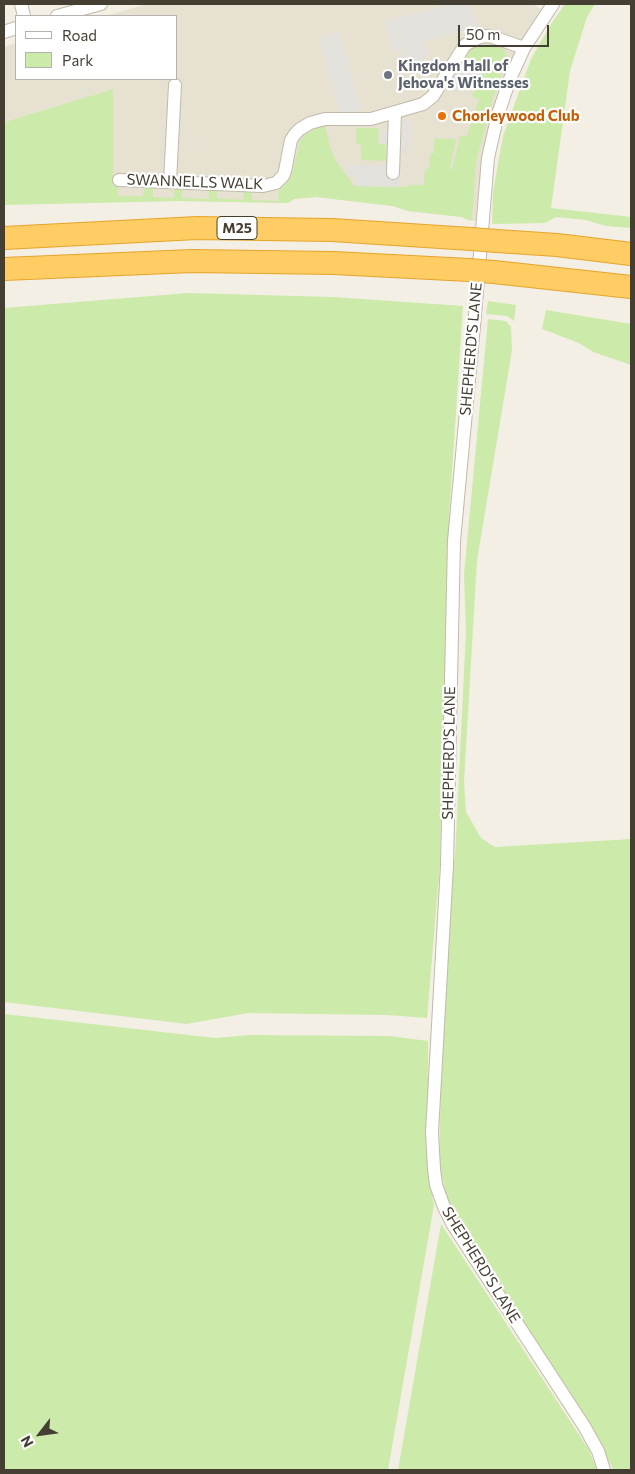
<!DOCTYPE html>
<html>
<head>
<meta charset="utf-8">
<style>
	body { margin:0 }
	#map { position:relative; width:635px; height:1474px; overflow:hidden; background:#f3efe4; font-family:Commissioner,sans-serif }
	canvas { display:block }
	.frame { position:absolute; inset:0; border:5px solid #453f33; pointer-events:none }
	.legend { position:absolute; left:15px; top:15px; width:162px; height:65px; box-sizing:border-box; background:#fff; border:1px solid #b5b2ad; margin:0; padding:6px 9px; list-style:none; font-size:15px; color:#453f33 }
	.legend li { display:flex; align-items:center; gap:10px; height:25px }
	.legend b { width:25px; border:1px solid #b5b2ad }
	.north { position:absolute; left:15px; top:1409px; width:50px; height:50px; -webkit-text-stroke:4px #fff; paint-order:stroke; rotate:240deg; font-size:14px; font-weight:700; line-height:20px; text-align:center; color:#453f33 }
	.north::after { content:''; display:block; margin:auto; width:18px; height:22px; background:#453f33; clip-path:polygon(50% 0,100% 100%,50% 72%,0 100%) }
	.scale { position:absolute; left:458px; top:25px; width:91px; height:22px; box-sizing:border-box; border:2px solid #453f33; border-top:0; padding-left:6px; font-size:15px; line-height:18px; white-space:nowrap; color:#453f33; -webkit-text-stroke:4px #fff; paint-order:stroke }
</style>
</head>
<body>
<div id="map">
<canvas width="635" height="1474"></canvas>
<div class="frame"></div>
<ul class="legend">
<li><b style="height:6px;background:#fff"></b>Road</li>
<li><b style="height:14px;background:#cceaaa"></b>Park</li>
</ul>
<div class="north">N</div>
<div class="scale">50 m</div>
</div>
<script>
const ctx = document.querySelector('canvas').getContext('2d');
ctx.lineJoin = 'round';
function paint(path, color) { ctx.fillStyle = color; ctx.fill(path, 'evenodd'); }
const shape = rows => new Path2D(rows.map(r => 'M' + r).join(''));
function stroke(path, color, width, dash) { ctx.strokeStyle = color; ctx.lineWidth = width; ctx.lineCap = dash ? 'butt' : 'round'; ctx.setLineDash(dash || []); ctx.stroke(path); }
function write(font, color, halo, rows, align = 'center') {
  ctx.font = font + ' Commissioner,sans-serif'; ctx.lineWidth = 4.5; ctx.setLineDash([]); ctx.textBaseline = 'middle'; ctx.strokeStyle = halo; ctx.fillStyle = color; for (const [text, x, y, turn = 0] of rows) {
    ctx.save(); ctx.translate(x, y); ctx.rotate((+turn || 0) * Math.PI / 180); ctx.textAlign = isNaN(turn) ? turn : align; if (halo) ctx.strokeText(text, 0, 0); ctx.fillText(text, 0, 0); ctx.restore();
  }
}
paint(shape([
	[147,4,534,4,542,10,529,31,511,65,477,221,468,220,462,217,408,211,393,206,316,197,294,199,288,203,179,201,113,202,113,89,4,122,4,47,16,43,16,79,176,79,176,16,105,16]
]), '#e7e1d1');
paint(shape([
	[565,4,595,4,587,17,570,71,551,208,631,217,631,228,606,226,586,220,556,217,545,223,492,224,493,192,503,136,531,59,551,24],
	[490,44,500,47,504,50,508,58,494,94,476,162,472,220,468,220,462,217,408,211,393,206,316,197,294,199,288,203,179,201,4,205,4,122,113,89,113,186,118,186,118,196,143,196,144,188,153,188,153,197,174,198,174,189,182,189,182,198,209,199,209,190,217,191,217,198,243,200,244,191,252,192,252,200,278,201,279,190,287,183,291,177,300,141,306,134,320,126,325,126,330,147,335,159,354,186,407,187,407,185,424,185,425,169,429,169,430,154,434,153,434,138,456,139,450,169,452,170,460,136,467,136,479,99,472,96,484,70,464,58,469,52,476,47],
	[356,128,379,128,378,144,386,145,386,161,361,160,361,145,356,144],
	[188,293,333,297,463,306,449,517,448,619,443,714,440,863,427,1018,386,1015,248,1013,187,1024,4,1002,4,308],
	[488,301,516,305,514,321,507,316,486,314],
	[546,310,631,324,631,365,593,352,579,343,542,329],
	[488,319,506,321,511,327,512,350,477,560,464,782,466,812,481,838,495,847,631,839,631,1470,614,1470,515,1311,463,1232,447,1198,439,1165,442,1042,452,868,455,857,466,631,464,574],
	[4,1014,215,1038,250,1035,389,1036,428,1041,428,1174,434,1205,388,1470,4,1470],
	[441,1224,589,1450,597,1470,398,1470]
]), '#cceaaa');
paint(shape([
	[450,4,470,4,476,26,462,32,424,41,428,59,405,65,401,50,394,52,386,21],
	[339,31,361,109,353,111,353,113,340,113,319,37],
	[464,58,484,70,474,87,468,84,464,91,450,83],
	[401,118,401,120,410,120,409,151,400,151,399,187,356,186,356,175,346,175,346,165,389,166,389,144,380,143,381,131,390,132,390,122]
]), '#e3e1dc');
const minor = shape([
	[21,4,24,16],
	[553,4,524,48,510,79,498,114,488,158,475,315,454,541,447,865,432,1132,434,1169,436,1185,444,1207,453,1225,584,1426,598,1451,604,1470],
	[57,16,101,4],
	[4,32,16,28],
	[393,173,395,112],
	[119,180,263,186,276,183,283,176,285,171,291,140,295,134,300,129,310,123,325,119,371,119,423,104,433,96,465,45,478,38,484,36,493,37,524,48],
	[170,182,175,85]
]);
const motorway = shape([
	[4,238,197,228,332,230,471,239],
	[497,241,557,245,631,254],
	[4,269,192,261,334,263,469,270],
	[494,272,631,287]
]);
stroke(minor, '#c2b9a9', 14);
stroke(motorway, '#e6a42b', 24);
stroke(minor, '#fff', 12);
stroke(motorway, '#ffcd63', 22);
const motorwayBridge = shape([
	[471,239,497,241],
	[469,270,494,272]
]);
stroke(motorwayBridge, '#e6a42b', 24, []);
stroke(motorwayBridge, '#ffcd63', 22);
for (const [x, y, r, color] of [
	[388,75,5,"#6b7280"],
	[442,116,5,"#e8710a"]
]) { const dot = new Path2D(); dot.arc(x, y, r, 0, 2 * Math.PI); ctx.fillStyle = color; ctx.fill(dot); stroke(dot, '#fff', 2); }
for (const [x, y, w] of [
	[237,228,40]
]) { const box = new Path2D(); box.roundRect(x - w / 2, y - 11.5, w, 23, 4); ctx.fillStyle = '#fff'; ctx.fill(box); stroke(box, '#453f33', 1); }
write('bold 14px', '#453f33', null, [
	["M25",237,228]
]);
write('bold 15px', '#5b616d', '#fff', [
	["Kingdom Hall of",398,66],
	["Jehova's Witnesses",398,83]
], 'left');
write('bold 15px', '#c56008', '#fff', [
	["Chorleywood Club",452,116]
], 'left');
write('15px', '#453f33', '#fff', [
	["SWANNELLS WALK",195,182,2],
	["SHEPHERD'S LANE",471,349,-85],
	["SHEPHERD'S LANE",449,753,-89],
	["SHEPHERD'S LANE",481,1265,58]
]);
</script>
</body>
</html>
